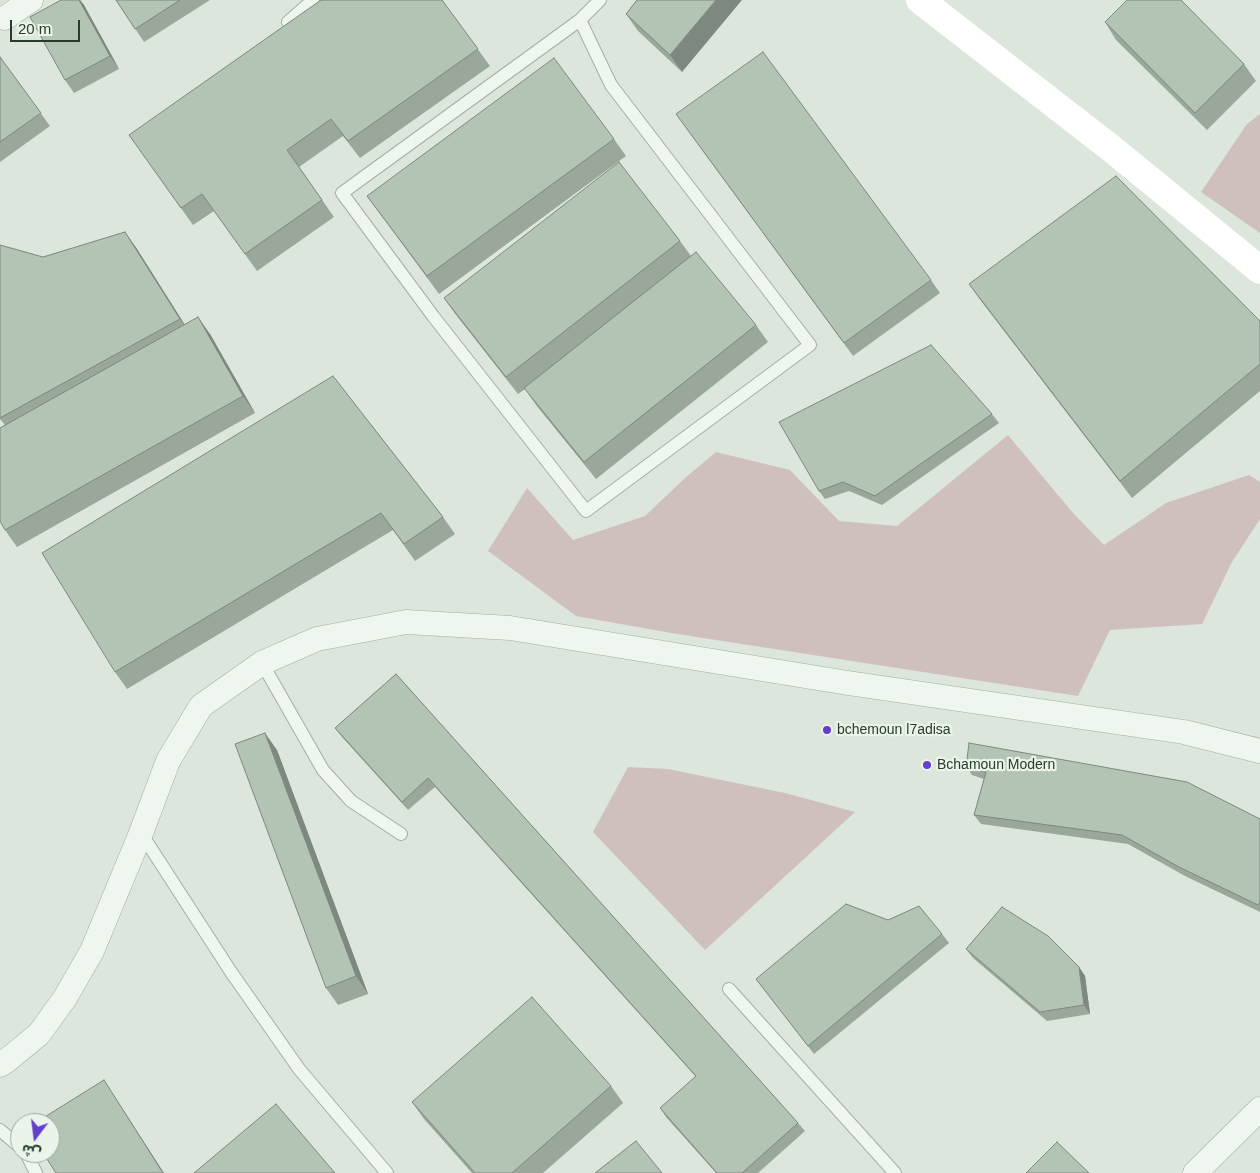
<!DOCTYPE html>
<html>
<head>
<meta charset="utf-8">
<style>
	body { margin:0 }
	#map { position:relative; width:1260px; height:1173px; overflow:hidden; background:#dce6dc; font-family:Helvetica,"Noto Sans Arabic",sans-serif }
	canvas { display:block }
	.north { position:absolute; left:10px; top:1113px; width:50px; height:50px; box-sizing:border-box; background:#ebf4eb; border:1px solid #9cab9d; border-radius:50%; rotate:195deg; font-size:14px; font-weight:700; line-height:20px; text-align:center; color:#263d27 }
	.north::after { content:''; display:block; margin:auto; width:18px; height:22px; background:#643ecf; clip-path:polygon(50% 0,100% 100%,50% 72%,0 100%) }
	.scale { position:absolute; left:10px; top:20px; width:70px; height:22px; box-sizing:border-box; border:2px solid #263d27; border-top:0; padding-left:6px; font-size:15px; line-height:18px; white-space:nowrap; color:#263d27; -webkit-text-stroke:4px #ebf4eb; paint-order:stroke }
</style>
</head>
<body>
<div id="map">
<canvas width="1260" height="1173"></canvas>
<div class="north">ش</div>
<div class="scale">20 m</div>
</div>
<script>
const ctx = document.querySelector('canvas').getContext('2d');
ctx.lineJoin = 'round';
function paint(path, color) { ctx.fillStyle = color; ctx.fill(path, 'evenodd'); }
const shape = rows => new Path2D(rows.map(r => 'M' + r).join(''));
function stroke(path, color, width, dash) { ctx.strokeStyle = color; ctx.lineWidth = width; ctx.lineCap = dash ? 'butt' : 'round'; ctx.setLineDash(dash || []); ctx.stroke(path); }
function write(font, color, halo, rows, align = 'center') {
  ctx.font = font + ' Helvetica,sans-serif'; ctx.lineWidth = 4.5; ctx.setLineDash([]); ctx.textBaseline = 'middle'; ctx.strokeStyle = halo; ctx.fillStyle = color; for (const [text, x, y, turn = 0] of rows) {
    ctx.save(); ctx.translate(x, y); ctx.rotate((+turn || 0) * Math.PI / 180); ctx.textAlign = isNaN(turn) ? turn : align; if (halo) ctx.strokeText(text, 0, 0); ctx.fillText(text, 0, 0); ctx.restore();
  }
}
paint(shape([
	[1260,114,1260,233,1201,192,1247,124],
	[1008,435,1073,513,1104,545,1166,503,1249,475,1260,482,1260,519,1232,562,1202,624,1110,630,1078,696,671,633,576,616,488,551,527,488,573,540,645,516,685,478,716,452,790,470,839,521,897,526],
	[628,767,668,769,785,793,855,812,705,950,593,832]
]), '#d0c0bd');
const lane = shape([
	[580,20,611,85,810,345,586,511,433,316,342,193,580,20,600,0],
	[288,22,313,0],
	[262,663,323,770,351,801,401,834],
	[141,833,231,972,299,1069,387,1173],
	[729,989,895,1173],
	[0,1130,20,1147],
	[26,1153,36,1173]
]);
const street = shape([
	[5,18,31,0],
	[0,1065,5,1062,39,1034,65,998,92,951,141,833,168,761,201,706,262,663,317,639,406,622,510,628,848,683,1184,732,1260,751],
	[1195,1173,1260,1109]
]);
stroke(lane, '#a2b0a2', 14);
stroke(street, '#a2b0a2', 25);
stroke(lane, '#eff5ef', 12);
stroke(street, '#eff5ef', 24);
stroke(shape([
	[920,0,1112,149,1260,270]
]), '#fff', 28);
paint(shape([
	[61,0,80,0,84,5,119,69,74,93,65,80],
	[116,0,210,0,144,42],
	[442,0,490,66,360,158,343,136,299,167,334,217,257,271,214,211,193,225,129,135],
	[637,0,682,72,638,31,626,14],
	[1105,22,1244,64,1256,81,1207,130,1116,40],
	[0,57,50,126,0,162],
	[686,128,931,280,940,293,853,356],
	[614,139,626,156,439,294,367,196],
	[125,232,137,249,184,324,210,334,255,413,17,547,5,530,5,425,0,419,0,245,43,257],
	[680,241,691,256,756,325,768,342,596,479,536,405,525,389,518,394,456,315,444,298],
	[969,284,1260,321,1260,391,1132,498,981,301],
	[333,376,443,517,455,534,415,561,393,530,127,689,115,672],
	[992,414,999,423,882,505,849,491,825,499,819,491],
	[396,674,798,1123,805,1131,758,1173,716,1173,666,1117,660,1108,696,1077,435,787,408,810,342,737,335,728],
	[277,750,368,994,338,1005,326,988],
	[966,767,1260,819,1260,912,1185,876,1128,844,981,824,974,815,984,779,972,775],
	[888,920,942,934,949,943,814,1054,756,979],
	[966,949,1079,967,1085,976,1090,1014,1047,1021,973,958],
	[611,1086,623,1103,543,1173,472,1173,424,1119,412,1102]
]), '#9aa89b');
paint(shape([
	[79,0,80,0,84,5,119,69,110,56],
	[716,0,742,0,682,72,670,55],
	[125,232,137,249,192,336,180,319],
	[198,317,210,334,255,413,243,396],
	[265,733,277,750,368,994,356,976],
	[1079,967,1085,976,1090,1014,1084,1005],
	[104,1080,115,1097,164,1173,163,1173]
]), '#7d887e');
const building = shape([
	[61,0,79,0,110,56,65,80,30,17,61,0],
	[116,0,180,0,135,29,116,0],
	[321,0,442,0,478,49,348,141,331,119,287,150,322,200,245,254,202,194,181,208,129,135,321,0],
	[637,0,716,0,670,55,626,14,637,0],
	[1127,0,1181,0,1244,64,1195,113,1105,22,1127,0],
	[763,52,931,280,844,343,676,114,763,52],
	[0,57,41,113,0,142,0,57],
	[554,58,614,139,427,276,367,196,554,58],
	[619,162,680,241,506,377,444,298,619,162],
	[1116,176,1260,321,1260,364,1120,481,969,284,1116,176],
	[125,232,180,319,0,418,0,245,43,257,125,232],
	[696,252,756,325,584,462,524,388,696,252],
	[198,317,243,396,5,530,0,521,0,428,198,317],
	[931,345,992,414,875,496,843,482,819,491,779,422,931,345],
	[333,376,443,517,404,544,381,513,115,672,42,553,333,376],
	[396,674,798,1123,742,1173,717,1173,660,1108,696,1076,428,778,402,802,335,728,396,674],
	[265,733,356,976,326,988,235,744,265,733],
	[969,743,1187,782,1260,819,1260,902,1258,905,1179,867,1122,835,974,815,986,772,966,767,969,743],
	[846,904,888,920,919,906,942,934,808,1046,756,979,846,904],
	[1002,907,1048,936,1079,967,1084,1005,1040,1012,966,949,1002,907],
	[532,997,611,1086,512,1173,475,1173,412,1102,532,997],
	[104,1080,163,1173,56,1173,43,1153,50,1153,50,1123,35,1123,104,1080],
	[276,1104,335,1173,194,1173,276,1104],
	[636,1141,662,1173,595,1173,636,1141],
	[1057,1142,1089,1173,1026,1173,1057,1142]
]);
paint(building, '#b3c3b4');
stroke(building, '#7d887e', 1);
for (const [x, y, r, color] of [
	[827,730,5,"#643ecf"],
	[927,765,5,"#643ecf"]
]) { const dot = new Path2D(); dot.arc(x, y, r, 0, 2 * Math.PI); ctx.fillStyle = color; ctx.fill(dot); stroke(dot, '#ebf4eb', 2); }
write('14px', '#263d27', '#ebf4eb', [
	["bchemoun l7adisa",837,730],
	["Bchamoun Modern",937,765]
], 'left');
</script>
</body>
</html>
